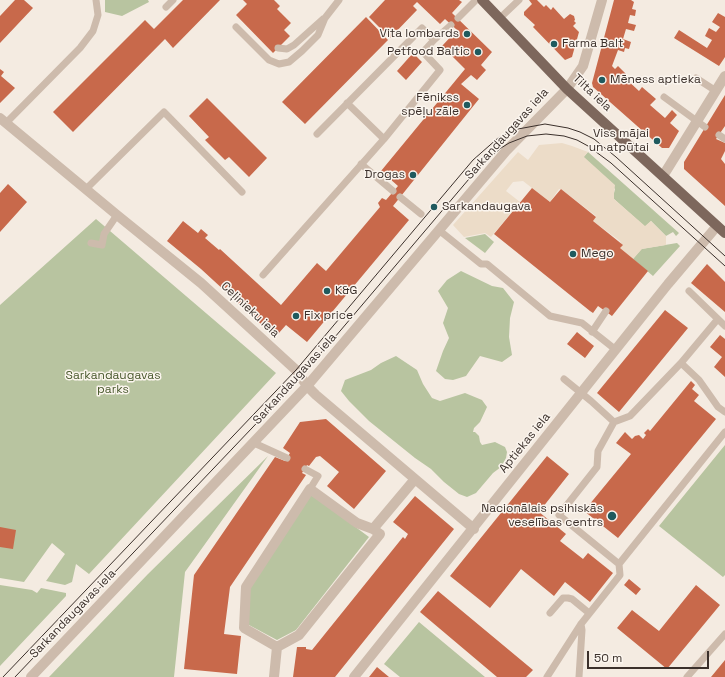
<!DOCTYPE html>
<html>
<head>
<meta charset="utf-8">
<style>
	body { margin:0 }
	#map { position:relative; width:725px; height:677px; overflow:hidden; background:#f4ebe1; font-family:"Space Grotesk",sans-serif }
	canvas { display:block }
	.scale { position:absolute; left:587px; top:651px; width:122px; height:18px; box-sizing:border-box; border:2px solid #3b302b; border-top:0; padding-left:5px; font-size:12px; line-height:14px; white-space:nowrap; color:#3b302b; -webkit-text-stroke:3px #fbf5ee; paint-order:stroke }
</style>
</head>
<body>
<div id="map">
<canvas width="725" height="677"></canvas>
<div class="scale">50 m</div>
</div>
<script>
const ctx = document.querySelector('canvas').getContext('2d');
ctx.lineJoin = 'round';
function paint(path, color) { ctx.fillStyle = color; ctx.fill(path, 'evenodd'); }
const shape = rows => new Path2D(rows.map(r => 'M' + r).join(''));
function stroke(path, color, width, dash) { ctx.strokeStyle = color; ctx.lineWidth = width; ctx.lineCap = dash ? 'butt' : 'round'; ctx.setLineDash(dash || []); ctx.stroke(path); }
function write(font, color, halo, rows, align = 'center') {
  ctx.font = font + ' "Space Grotesk",sans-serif'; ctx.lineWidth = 3; ctx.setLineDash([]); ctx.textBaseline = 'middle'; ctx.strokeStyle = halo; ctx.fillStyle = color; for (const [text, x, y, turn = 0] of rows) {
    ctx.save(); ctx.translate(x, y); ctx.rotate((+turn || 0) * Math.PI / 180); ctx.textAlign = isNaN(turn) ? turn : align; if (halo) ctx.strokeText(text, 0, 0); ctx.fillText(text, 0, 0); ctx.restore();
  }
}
paint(shape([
	[105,0,148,0,149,2,122,16,105,12],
	[588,152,679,233,676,236,673,232,666,236,651,221,645,227,614,199,614,193,615,189,583,157],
	[96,219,276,373,89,574,76,564,72,582,65,585,46,581,65,554,52,543,24,582,0,578,0,305],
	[485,234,494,242,485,253,465,238],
	[677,243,680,246,653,276,633,259,641,249],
	[461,271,492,286,503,288,514,302,510,318,509,337,512,355,502,362,480,356,466,376,453,380,445,379,436,371,443,351,449,338,443,323,448,308,438,291,447,280],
	[396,356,417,370,423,384,432,398,440,401,465,393,482,400,487,407,480,422,474,428,473,432,475,432,479,436,480,442,482,445,495,442,505,447,507,452,506,458,501,467,493,473,476,493,467,497,459,494,444,482,431,469,415,458,369,421,349,401,341,391,345,380,371,370,381,363],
	[725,445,725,575,723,577,659,526],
	[268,456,185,572,174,677,49,677,148,574],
	[311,494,369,537,296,630,277,640,249,625,249,589],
	[0,585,32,590,37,593,41,588,66,593,66,596,0,666],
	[419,622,485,677,400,677,384,664]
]), '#b8c4a0');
paint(shape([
	[562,143,572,146,588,152,584,157,615,185,614,193,614,199,645,226,651,221,666,236,666,245,642,249,633,259,620,248,622,245,620,241,593,221,596,217,596,216,561,189,559,189,550,202,523,181,513,182,506,191,520,202,491,237,485,233,464,237,453,225,518,152,528,160,539,145]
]), '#ecdcc8');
paint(shape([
	[15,0,24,0,33,8,0,43,0,16],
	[183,0,220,0,173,48,165,39,73,132,53,112,145,20,154,29],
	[243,0,274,0,280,6,277,9,291,23,284,30,290,36,273,53,236,15,247,4],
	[385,0,459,0,462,2,452,13,492,52,481,65,486,70,477,80,471,75,461,84,479,99,393,206,409,220,307,342,286,325,278,334,264,323,262,325,201,269,167,241,183,221,198,233,201,229,208,235,205,238,219,250,220,249,281,305,317,263,326,271,380,207,378,203,382,198,386,200,398,186,381,171,465,69,442,46,457,30,445,19,440,24,417,2,413,6,417,10,390,38,369,17],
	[529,0,537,0,544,7,546,5,551,10,553,7,564,19,570,14,574,16,575,20,574,21,576,23,573,26,579,32,572,57,565,60,533,27,535,25,524,15,524,12,532,4],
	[614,0,631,0,634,2,632,9,636,10,635,16,630,15,628,23,636,25,634,31,626,29,623,39,631,42,629,49,625,48,624,52,618,50,612,66,615,69,618,66,626,74,624,77,639,91,642,87,656,99,650,105,665,118,672,110,677,115,670,123,679,131,669,148,662,148,593,87,592,83],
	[718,13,725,17,725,57,719,66,674,38,679,30,707,48,712,40,705,36,709,28,716,32,720,27,712,22],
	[366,17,388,40,305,124,282,102],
	[413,53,422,62,406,80,397,71],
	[0,69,4,72,1,76,15,88,0,103],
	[725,95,725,126,716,139,725,143,725,151,721,159,725,164,725,206,684,169,684,162],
	[207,98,267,158,249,177,229,157,225,160,205,140,209,137,189,116],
	[8,184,27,202,0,232,0,193],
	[532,188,550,202,561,189,596,217,593,221,623,245,620,248,648,271,612,316,598,306,593,313,590,311,494,234],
	[707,264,725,282,725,312,691,283],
	[665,310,688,328,619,412,597,393],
	[577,332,594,346,585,358,567,344],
	[720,335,725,339,725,377,714,367,722,357,710,347],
	[691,381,695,385,692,389,699,395,694,401,716,419,618,538,584,511,631,454,616,443,625,432,632,439,635,436,639,435,643,439,646,435,644,433,648,429,650,431],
	[326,419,386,471,354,509,327,486,339,472,320,456,316,457,309,466,307,465,302,473,306,475,230,587,224,634,241,636,237,674,184,669,194,575,275,457,285,461,290,453,283,448,300,422],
	[547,456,569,474,539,512,566,534,560,541,583,559,588,553,613,573,590,602,565,582,554,596,521,569,490,608,450,576],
	[415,496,454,529,335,677,293,677,297,647,306,647,306,649,312,650,403,537,405,539,408,534,393,522],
	[0,527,16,530,13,549,0,547],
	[629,579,641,589,636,595,624,585],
	[696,585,720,605,667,669,617,628,632,610,659,631],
	[438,591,533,670,526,677,497,677,420,612],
	[725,660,725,677,711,677],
	[377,667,389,677,369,677]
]), '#c8694b');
stroke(shape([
	[166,7,173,0],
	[458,18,476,0],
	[500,18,519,0],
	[236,27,269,60,279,64,289,62,302,51,318,35,325,18,339,0],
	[278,48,287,49,294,45,323,19],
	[696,78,716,91],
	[664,97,705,127],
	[347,103,384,139],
	[6,123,80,48,93,31,98,15,96,0],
	[317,134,422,28,434,40,451,25],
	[719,135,725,139],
	[361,164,393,191],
	[86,189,164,112,242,192],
	[400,197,421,214],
	[440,231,481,264,487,264,550,316,582,323,616,350],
	[91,243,102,245,104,234,117,215],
	[263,275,384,139,440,70,423,52,434,40],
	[689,291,725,326],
	[592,332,606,311],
	[681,363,699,380,718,407,725,412],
	[564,379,591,401,614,422],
	[254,443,287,458],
	[305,469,318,476,310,489],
	[619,564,725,432],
	[550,613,563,598,568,598,572,599,589,613],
	[547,677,581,624,620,575,619,564,559,515,597,467,598,451,614,422,630,416,681,363,717,320],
	[579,677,582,630,581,624],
	[687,677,725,634]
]), '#cdbbac', 7);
stroke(shape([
	[0,118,117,215,201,283,296,370,307,386,316,395,474,529],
	[663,176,725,76],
	[277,647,244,628,246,587,310,489,357,523,373,529],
	[31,677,307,386,506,151,567,89,583,66,602,0],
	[274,677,277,647,299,635,380,534,373,529,415,479],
	[354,677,668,284,717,226]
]), '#cdbbac', 10);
stroke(shape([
	[482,0,567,89,725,233]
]), '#7d675c', 10);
stroke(shape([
	[3,677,296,370,473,160,498,138,518,129,545,124,568,128,580,132,594,139,616,157,725,256],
	[15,677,272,407,329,344,480,166,501,148,509,143,527,136,546,134,564,136,577,140,588,146,611,163,725,266]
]), '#3b302b', 1);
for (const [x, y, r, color] of [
	[467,34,4,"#1f5a5e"],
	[554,44,4,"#1f5a5e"],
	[478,52,4,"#1f5a5e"],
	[602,80,4,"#1f5a5e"],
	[467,105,4,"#1f5a5e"],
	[657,141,4,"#1f5a5e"],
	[413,175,4,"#1f5a5e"],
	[434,207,4,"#1f5a5e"],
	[573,254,4,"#1f5a5e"],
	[327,291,4,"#1f5a5e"],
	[296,316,4,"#1f5a5e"],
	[612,516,5,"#1f5a5e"]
]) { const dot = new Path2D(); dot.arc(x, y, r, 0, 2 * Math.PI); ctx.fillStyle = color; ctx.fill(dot); stroke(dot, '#fbf5ee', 1.5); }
write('12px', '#3b302b', '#fbf5ee', [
	["Vita lombards",459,34],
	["Farma Balt",562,44,"left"],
	["Petfood Baltic",470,52],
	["Mēness aptieka",610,80,"left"],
	["Fēnikss",459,98],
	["spēļu zāle",459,112],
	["Viss mājai",649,134],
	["un atpūtai",649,148],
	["Drogas",405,175],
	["Sarkandaugava",442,207,"left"],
	["Mego",581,254,"left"],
	["K&G",335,291,"left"],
	["Fix price",304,316,"left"],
	["Nacionālais psihiskās",603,509],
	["veselības centrs",603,523]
], 'right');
write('12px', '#3b302b', '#fbf5ee', [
	["Tilta iela",592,93,43],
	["Sarkandaugavas iela",507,134,-48],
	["Ceļinieku iela",250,310,43],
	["Sarkandaugavas iela",295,379,-48],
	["Aptiekas iela",525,443,-51],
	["Sarkandaugavas iela",73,614,-46]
]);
write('12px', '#4a5a2e', '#fbf5ee', [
	["Sarkandaugavas",113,376],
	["parks",113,390]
]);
</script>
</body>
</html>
